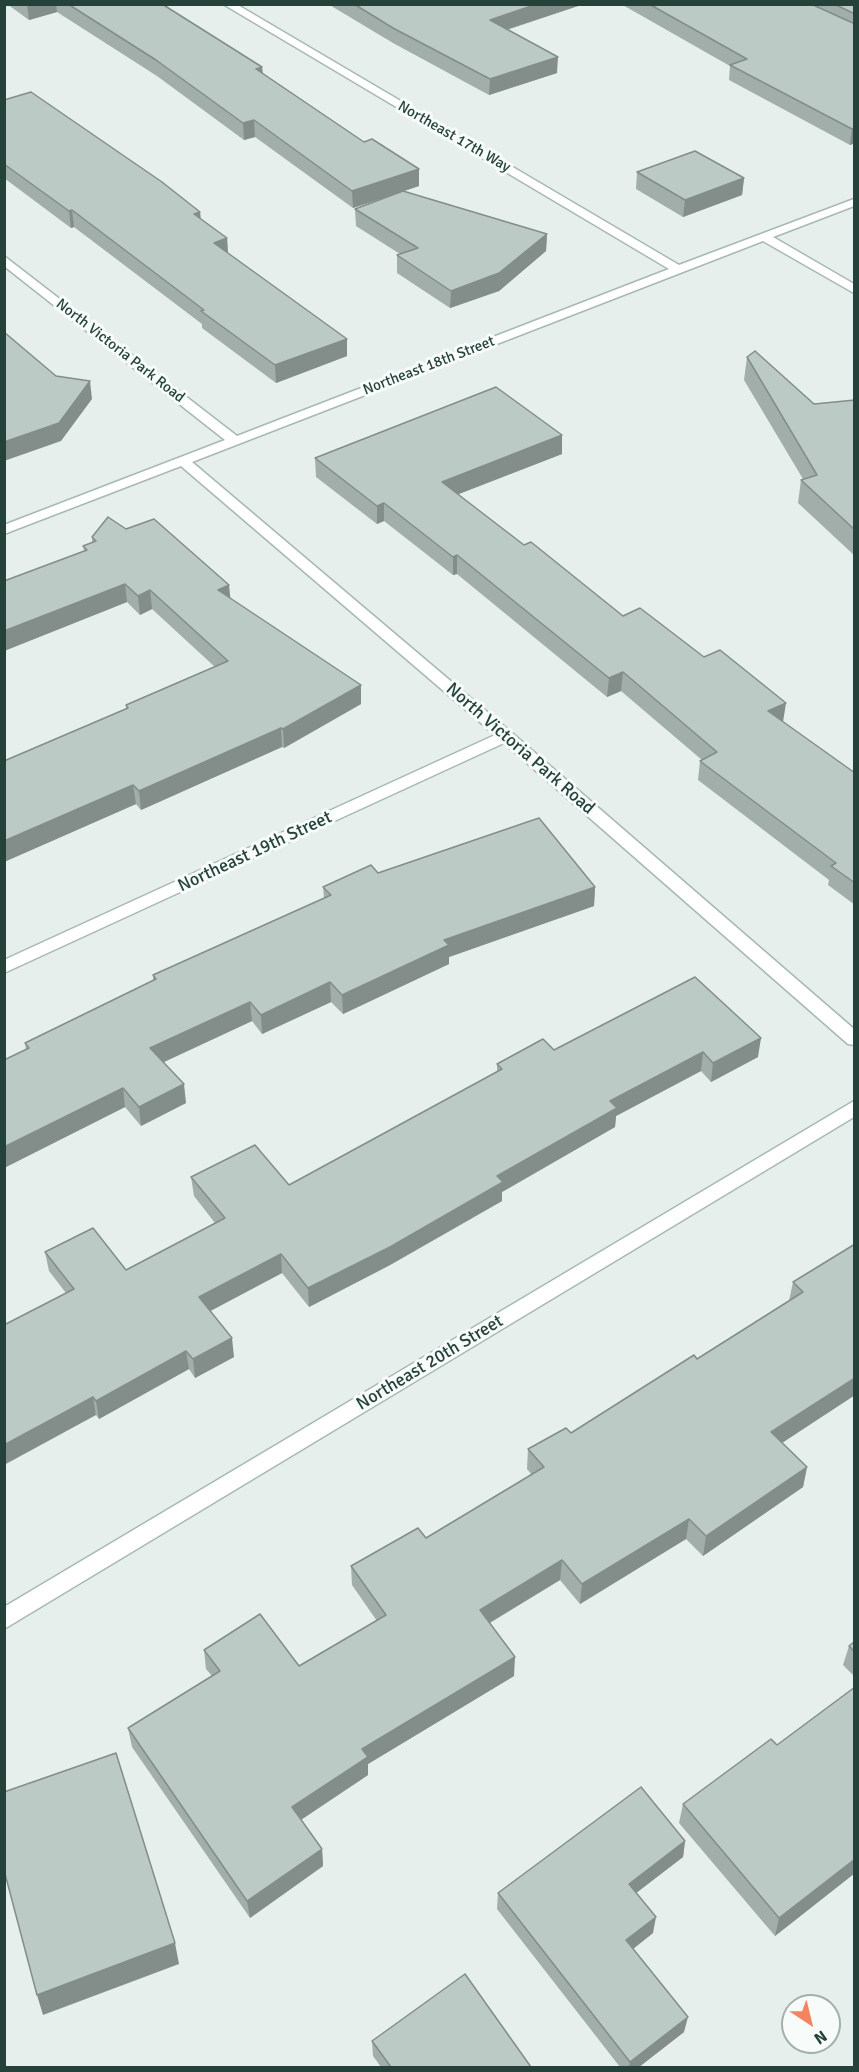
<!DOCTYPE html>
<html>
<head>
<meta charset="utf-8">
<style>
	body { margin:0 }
	#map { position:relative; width:859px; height:2072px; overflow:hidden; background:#e6efeb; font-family:Signika,sans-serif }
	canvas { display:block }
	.frame { position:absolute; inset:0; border:6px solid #24423a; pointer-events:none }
	.north { position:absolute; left:781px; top:1994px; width:60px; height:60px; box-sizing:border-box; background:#f7fbf9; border:2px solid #a3b1ad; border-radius:50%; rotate:145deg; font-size:16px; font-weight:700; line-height:24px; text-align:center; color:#24423a }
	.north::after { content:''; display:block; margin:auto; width:21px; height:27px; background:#f4845f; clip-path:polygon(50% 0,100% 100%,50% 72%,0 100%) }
</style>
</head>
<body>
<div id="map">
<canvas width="859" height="2072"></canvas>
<div class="frame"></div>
<div class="north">N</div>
</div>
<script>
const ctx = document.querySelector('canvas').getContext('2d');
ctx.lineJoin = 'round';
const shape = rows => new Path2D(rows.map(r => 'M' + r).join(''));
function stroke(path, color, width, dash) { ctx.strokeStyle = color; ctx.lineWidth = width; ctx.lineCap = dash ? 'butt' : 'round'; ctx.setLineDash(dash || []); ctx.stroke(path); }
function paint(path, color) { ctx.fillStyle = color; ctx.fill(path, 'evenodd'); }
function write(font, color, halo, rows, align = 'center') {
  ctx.font = font + ' Signika,sans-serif'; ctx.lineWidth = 6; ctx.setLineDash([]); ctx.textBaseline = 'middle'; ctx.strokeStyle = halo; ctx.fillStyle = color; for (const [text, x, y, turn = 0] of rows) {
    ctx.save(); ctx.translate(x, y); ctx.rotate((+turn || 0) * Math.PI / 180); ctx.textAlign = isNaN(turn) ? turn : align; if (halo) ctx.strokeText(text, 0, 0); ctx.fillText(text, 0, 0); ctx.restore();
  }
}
const minor = shape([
	[223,4,236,4,679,265,854,199,854,206,773,237,854,284,854,293,763,241,192,462,512,733,854,1029,854,1045,848,1044,504,743,4,973,4,960,495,735,181,466,4,534,4,525,225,440,4,266,4,256,237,436,669,269,223,4],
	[854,1101,854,1117,4,1629,4,1607,854,1101]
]);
stroke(minor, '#a8b8b2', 3);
paint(minor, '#fff');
paint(shape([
	[7,4,162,4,262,67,263,73,364,142,419,169,419,186,353,208,255,137,244,140,157,76,57,12,29,20],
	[328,4,584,4,507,30,557,73,489,95,393,43],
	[621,4,855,4,855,143,850,145,729,80,730,66],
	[4,100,200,212,201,219,227,238,228,253,347,356,276,383,202,328,202,324,74,227,71,228,4,178],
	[637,172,744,178,742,195,683,217,636,189],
	[355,209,547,234,546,251,499,291,450,308,397,273,397,255,400,254,356,226],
	[747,357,814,404,855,400,855,556,798,503,801,480,803,479,744,380],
	[562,435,562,454,458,494,524,545,623,616,783,722,855,773,855,905,828,885,829,880,698,780,700,761,702,760,621,691,607,697,457,574,453,575,384,521,377,524,316,477,315,458],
	[92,537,230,598,361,704,284,748,282,747,141,810,136,804,4,862,126,709,126,705,215,667,152,609,140,615,127,602,4,651,4,581,84,551,83,546,92,543],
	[378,873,595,887,594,906,449,957,449,964,343,1014,331,1002,262,1034,252,1021,164,1062,186,1103,141,1126,125,1107,4,1168,4,1060,26,1050,25,1043,153,981,153,975,324,898,323,887],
	[695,977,758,1057,711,1082,701,1071,616,1116,615,1127,502,1192,502,1201,390,1265,309,1307,282,1273,210,1311,234,1357,195,1378,189,1369,99,1419,96,1415,66,1293,49,1271,45,1252,126,1270,215,1223,194,1196,191,1177,289,1185,497,1072,497,1064,554,1050],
	[855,1244,855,1395,782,1443,807,1467,803,1487,703,1556,686,1539,580,1604,560,1580,490,1623,514,1676,368,1764,368,1775,301,1820,322,1849,323,1866,250,1918,132,1747,128,1728,212,1676,206,1669,204,1650,299,1666,377,1621,352,1585,351,1566,426,1538,532,1475,527,1469,528,1449,571,1433,697,1359,789,1301,793,1282],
	[855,1641,855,1677,843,1665,849,1646],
	[855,1687,855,1873,775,1936,679,1823,683,1804,777,1745],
	[685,1841,683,1857,636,1893,653,1933,633,1949,684,2032,639,2067,620,2067,497,1909,498,1893],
	[372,2041,531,2067,381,2067,373,2056]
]), '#a1aea9');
paint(shape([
	[27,4,56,4,57,12,29,20],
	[537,4,584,4,490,35,490,20],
	[558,57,557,73,489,95,490,79],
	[262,67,263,83,256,69],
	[254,120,255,137,244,140,243,123],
	[855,128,855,143,850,145,852,129],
	[419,169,419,186,353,208,352,191],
	[744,178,742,195,683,217,685,200],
	[72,210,74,227,71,228,69,211],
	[200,212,201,229,194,214],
	[547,234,546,251,499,291,450,308,451,291],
	[227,238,228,255,214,243],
	[347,339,347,356,276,383,275,365],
	[90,381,92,399,61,441,4,461,4,442],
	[562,435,562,454,441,501,442,482],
	[384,503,384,521,377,524,377,506],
	[457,555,457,574,453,575,453,557],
	[125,584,127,602,4,651,4,631],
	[229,585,231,604,218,590],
	[150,590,152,609,140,615,138,596],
	[623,672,621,691,607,697,609,678],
	[361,685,361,704,284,748,283,729],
	[786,703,783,722,768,711],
	[281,728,282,747,141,810,139,791],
	[133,785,136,804,4,862,4,841],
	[595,887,594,906,449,957,449,964,343,1014,342,995,444,940],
	[330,982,331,1002,262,1034,261,1015],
	[250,1002,252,1021,153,1067,150,1048],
	[761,1038,758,1057,711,1082,713,1063],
	[703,1052,701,1071,616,1116,615,1127,502,1192,502,1201,390,1265,309,1307,308,1288,497,1176,610,1101],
	[184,1084,186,1103,141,1126,139,1107],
	[123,1088,125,1107,4,1168,4,1147],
	[281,1254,282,1273,201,1316,199,1297],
	[232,1338,234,1357,195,1378,193,1359],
	[186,1351,189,1369,99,1419,96,1401],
	[855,1378,855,1395,768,1452,771,1432],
	[93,1397,96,1415,4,1465,4,1445],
	[807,1467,803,1487,703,1556,706,1536],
	[689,1519,686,1539,580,1604,582,1584],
	[562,1560,560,1580,479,1629,480,1610],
	[515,1657,514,1676,368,1764,368,1775,293,1825,292,1807,362,1749],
	[685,1841,683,1857,627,1900,629,1884],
	[322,1849,323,1866,250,1918,247,1901],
	[855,1859,855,1873,775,1936,779,1918],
	[656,1917,653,1933,624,1956,626,1940],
	[175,1943,179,1964,43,2015,37,1995],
	[688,2017,684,2032,639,2067,629,2067,630,2062]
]), '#838d89');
const building = shape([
	[68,4,162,4,262,67,256,69,364,142,372,139,419,169,352,191,254,120,243,123,156,60,68,4],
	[354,4,537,4,490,20,558,57,490,79,393,28,354,4],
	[649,4,811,4,855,24,855,128,852,129,730,65,747,59,649,4],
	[834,4,855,4,855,14,834,4],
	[31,92,162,182,200,212,194,214,227,238,214,243,347,339,275,365,201,311,204,310,72,210,69,211,4,164,4,100,31,92],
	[695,151,744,178,685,200,637,172,695,151],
	[403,191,547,234,499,273,451,291,397,255,418,248,355,209,403,191],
	[4,332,56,376,90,381,59,423,4,442,4,332],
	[755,351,814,404,855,400,855,530,801,480,817,475,747,357,755,351],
	[496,387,562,435,442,482,524,545,531,542,623,616,640,608,704,657,720,650,786,703,768,711,855,773,855,883,831,866,836,863,700,761,717,752,623,672,609,678,457,555,453,557,384,503,377,506,315,458,496,387],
	[108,517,126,529,154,519,229,585,218,590,361,685,283,729,281,728,139,791,133,785,4,841,4,761,128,708,126,705,228,661,150,590,138,596,125,584,4,631,4,581,87,550,83,546,96,541,92,537,108,517],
	[539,818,595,887,444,940,449,945,342,995,330,982,261,1015,250,1002,150,1048,184,1084,139,1107,123,1088,4,1147,4,1060,29,1048,25,1043,156,979,153,975,331,895,323,887,371,865,378,873,539,818],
	[695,977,761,1038,713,1063,703,1052,610,1101,617,1108,497,1176,503,1182,390,1247,308,1288,281,1254,199,1297,232,1338,193,1359,186,1351,96,1401,93,1397,4,1445,4,1325,74,1289,45,1252,93,1228,126,1270,225,1218,191,1177,255,1145,289,1185,502,1069,497,1064,543,1039,554,1050,695,977],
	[855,1244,855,1378,771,1432,807,1467,706,1536,689,1519,582,1584,562,1560,480,1610,515,1657,362,1749,368,1757,292,1807,322,1849,247,1901,128,1728,220,1671,204,1650,260,1614,299,1666,386,1615,351,1566,418,1528,426,1538,544,1467,528,1449,566,1428,571,1433,694,1355,697,1359,803,1292,793,1282,855,1244],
	[855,1641,855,1652,849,1646,855,1641],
	[855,1687,855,1859,779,1918,683,1804,771,1739,777,1745,855,1687],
	[116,1753,175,1943,37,1995,4,1870,4,1792,116,1753],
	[641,1787,685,1841,629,1884,656,1917,626,1940,688,2017,630,2062,498,1893,641,1787],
	[465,1974,531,2067,391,2067,372,2041,465,1974]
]);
paint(building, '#bbcac4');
stroke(building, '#838d89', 1.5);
write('15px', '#24423a', '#f7fbf9', [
	["Northeast 17th Way",454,137,30],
	["North Victoria Park Road",120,351,38],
	["Northeast 18th Street",429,366,-21]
]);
write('18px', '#24423a', '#f7fbf9', [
	["North Victoria Park Road",520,749,41],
	["Northeast 19th Street",255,852,-25],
	["Northeast 20th Street",430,1363,-31]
]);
</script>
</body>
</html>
